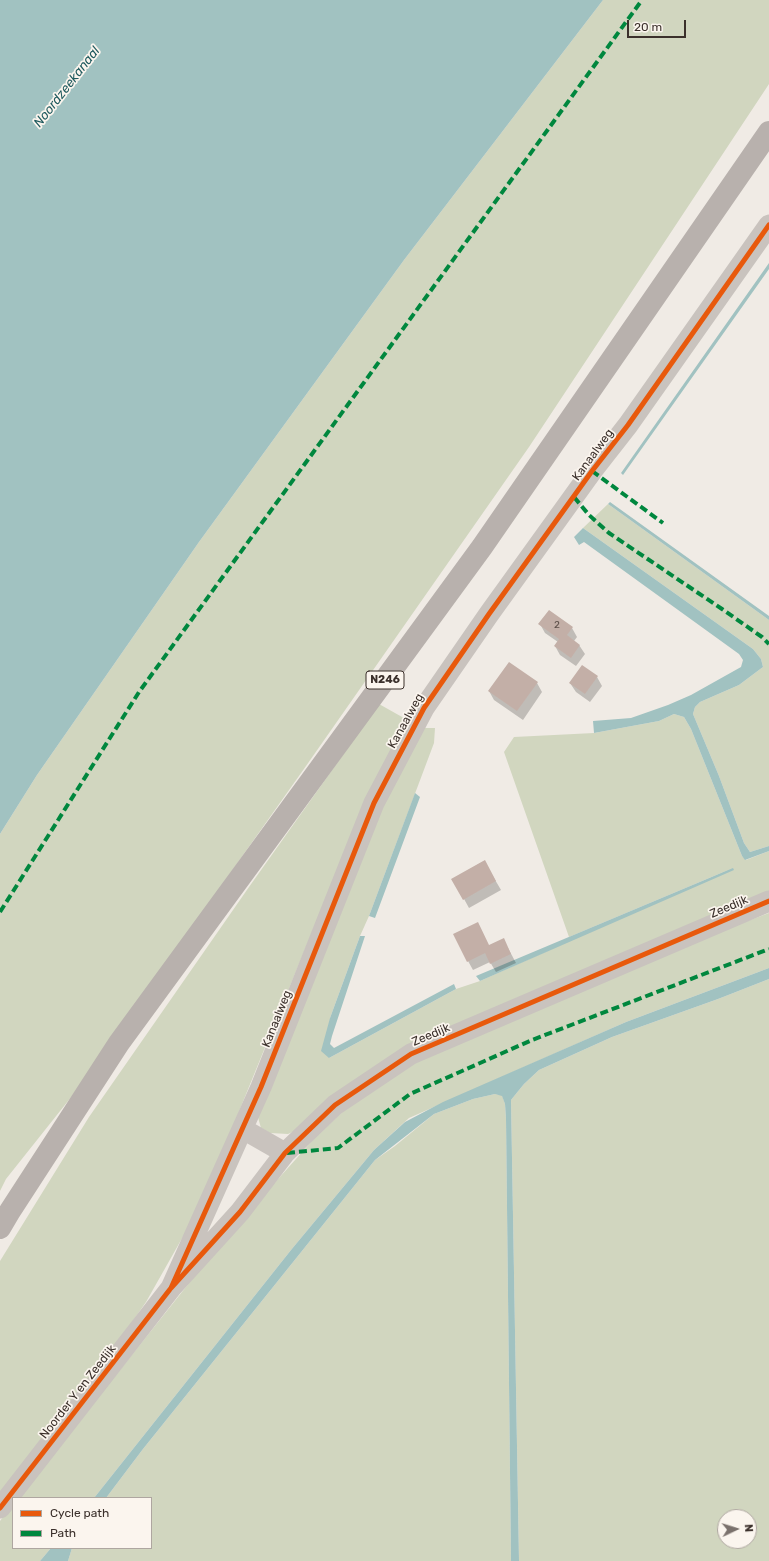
<!DOCTYPE html>
<html>
<head>
<meta charset="utf-8">
<style>
	body { margin:0 }
	#map { position:relative; width:769px; height:1561px; overflow:hidden; background:#f0ebe5; font-family:Rubik,sans-serif }
	canvas { display:block }
	.legend { position:absolute; left:12px; top:1497px; width:140px; height:52px; box-sizing:border-box; background:#fbf5ee; border:1px solid #aea6a0; margin:0; padding:5px 7px; list-style:none; font-size:12px; color:#3b302b }
	.legend li { display:flex; align-items:center; gap:8px; height:20px }
	.legend b { width:20px; border:1px solid #aea6a0 }
	.north { position:absolute; left:717px; top:1509px; width:40px; height:40px; box-sizing:border-box; background:#fbf5ee; border:1px solid #aea6a0; border-radius:50%; rotate:86deg; font-size:11px; font-weight:700; line-height:16px; text-align:center; color:#3b302b }
	.north::after { content:''; display:block; margin:auto; width:14px; height:18px; background:#7a716c; clip-path:polygon(50% 0,100% 100%,50% 72%,0 100%) }
	.scale { position:absolute; left:627px; top:20px; width:59px; height:18px; box-sizing:border-box; border:2px solid #3b302b; border-top:0; padding-left:5px; font-size:12px; line-height:14px; white-space:nowrap; color:#3b302b; -webkit-text-stroke:3px #fbf5ee; paint-order:stroke }
</style>
</head>
<body>
<div id="map">
<canvas width="769" height="1561"></canvas>
<ul class="legend">
<li><b style="height:5px;background:#e8590c"></b>Cycle path</li>
<li><b style="height:5px;background:#00873e"></b>Path</li>
</ul>
<div class="north">N</div>
<div class="scale">20 m</div>
</div>
<script>
const ctx = document.querySelector('canvas').getContext('2d');
ctx.lineJoin = 'round';
function paint(path, color) { ctx.fillStyle = color; ctx.fill(path, 'evenodd'); }
const shape = rows => new Path2D(rows.map(r => 'M' + r).join(''));
function stroke(path, color, width, dash) { ctx.strokeStyle = color; ctx.lineWidth = width; ctx.lineCap = dash ? 'butt' : 'round'; ctx.setLineDash(dash || []); ctx.stroke(path); }
function write(font, color, halo, rows, align = 'center') {
  ctx.font = font + ' Rubik,sans-serif'; ctx.lineWidth = 3.5; ctx.setLineDash([]); ctx.textBaseline = 'middle'; ctx.strokeStyle = halo; ctx.fillStyle = color; for (const [text, x, y, turn = 0] of rows) {
    ctx.save(); ctx.translate(x, y); ctx.rotate((+turn || 0) * Math.PI / 180); ctx.textAlign = isNaN(turn) ? turn : align; if (halo) ctx.strokeText(text, 0, 0); ctx.fillText(text, 0, 0); ctx.restore();
  }
}
paint(shape([
	[603,0,769,0,769,84,529,447,306,766,132,1012,72,1096,6,1179,0,1191,0,834,37,775,199,542,404,260],
	[608,504,769,620,769,846,750,852,744,843,719,776,693,714,695,707,700,702,739,685,763,667,761,659,753,649,583,528],
	[379,704,411,722,336,873,218,1163,185,1233,146,1302,119,1341,0,1496,0,1261,89,1117,249,887],
	[674,714,684,717,691,729,742,856,746,860,769,851,769,896,525,996,304,1127,288,1134,270,1133,261,1128,257,1114,391,785,423,728,435,728,434,743,369,916,360,936,330,1018,329,1058,456,989,480,981,733,868,569,937,504,752,514,737,594,733,659,721],
	[769,913,769,968,626,1022,409,1118,374,1150,291,1250,94,1498,18,1498,221,1243,312,1141,355,1100,403,1068,665,952],
	[769,979,769,1561,519,1561,511,1100,524,1084,539,1070,612,1037,718,999],
	[725,1517,749,1517,749,1541,725,1541],
	[495,1094,502,1095,505,1104,506,1119,511,1561,68,1561,72,1548,151,1548,151,1498,106,1498,143,1449,375,1160,395,1146,434,1114,473,1099],
	[13,1504,13,1548,51,1548,40,1561,0,1561,0,1521]
]), '#d1d6bf');
paint(shape([
	[0,0,603,0,404,260,199,542,37,775,0,834],
	[769,263,769,269,623,475,621,473],
	[610,502,769,616,769,620,608,504],
	[583,528,753,649,761,659,763,667,739,685,700,702,695,707,693,714,719,776,744,843,750,852,769,846,769,851,745,860,742,856,691,729,684,717,674,714,659,721,594,733,593,721,631,718,668,705,691,695,741,667,743,660,739,654,584,542,579,545,574,537],
	[415,793,420,797,375,918,369,916],
	[733,868,734,870,480,981,476,976],
	[360,936,365,936,332,1036,330,1044,334,1048,454,984,456,989,329,1058,321,1051,330,1018],
	[769,968,769,979,718,999,612,1037,539,1070,524,1084,511,1100,519,1561,511,1561,506,1119,505,1104,502,1096,495,1094,473,1099,434,1114,375,1160,143,1449,106,1498,94,1498,291,1250,374,1150,405,1122,443,1102,626,1022],
	[51,1548,72,1548,68,1561,40,1561]
]), '#a1c2c1');
paint(shape([
	[540,624,572,628,577,637,574,641,579,645,585,654,576,666,560,655,555,646,558,642,545,633],
	[597,677,602,686,590,702,576,692,570,683],
	[537,683,542,692,523,720,494,700,489,691],
	[484,861,501,890,469,908,453,879],
	[489,946,508,948,516,963,496,972,490,962,473,970,468,961]
]), '#0003');
paint(shape([
	[549,610,573,627,567,635,580,645,571,658,554,646,559,639,538,624],
	[509,662,538,682,517,711,488,691],
	[582,665,598,676,585,694,569,683],
	[485,860,496,881,463,900,451,879],
	[478,922,489,945,504,938,511,954,490,964,485,953,467,962,453,934]
]), '#c3afa7');
stroke(shape([
	[243,1129,285,1153],
	[171,1288,261,1087,374,803,424,708,489,614,592,471,628,425,769,225],
	[0,1508,171,1288,240,1212,285,1153,335,1105,411,1054,769,901]
]), '#c9c3be', 21);
stroke(shape([
	[0,1228,10,1211,119,1043,482,547,769,132]
]), '#b8b1ad', 22);
stroke(shape([
	[592,471,663,523],
	[574,497,589,515,609,533,722,609,762,637,769,644],
	[0,912,139,692,642,0],
	[287,1153,338,1148,410,1094,532,1040,769,949]
]), '#00873e', 4, [8, 4]);
stroke(shape([
	[171,1288,261,1087,374,803,424,708,489,614,592,471,628,425,769,225],
	[0,1508,171,1288,240,1212,285,1153,335,1105,411,1054,769,901]
]), '#e8590c', 5);
write('10px', '#5d504a', null, [
	["2",557,625]
]);
for (const [x, y, w] of [
	[385,680,38]
]) { const box = new Path2D(); box.roundRect(x - w / 2, y - 9, w, 18, 3); ctx.fillStyle = '#fbf5ee'; ctx.fill(box); stroke(box, '#3b302b', 1); }
write('bold 11px', '#3b302b', null, [
	["N246",385,680]
]);
write('12px', '#3b302b', '#fbf5ee', [
	["Kanaalweg",593,455,-54],
	["Kanaalweg",406,721,-61],
	["Zeedijk",729,907,-23],
	["Kanaalweg",277,1019,-68],
	["Zeedijk",431,1035,-23],
	["Noorder Y en Zeedijk",78,1392,-52]
]);
write('italic 13px', '#1f5a5e', '#fbf5ee', [
	["Noordzeekanaal",67,87,-52]
]);
</script>
</body>
</html>
